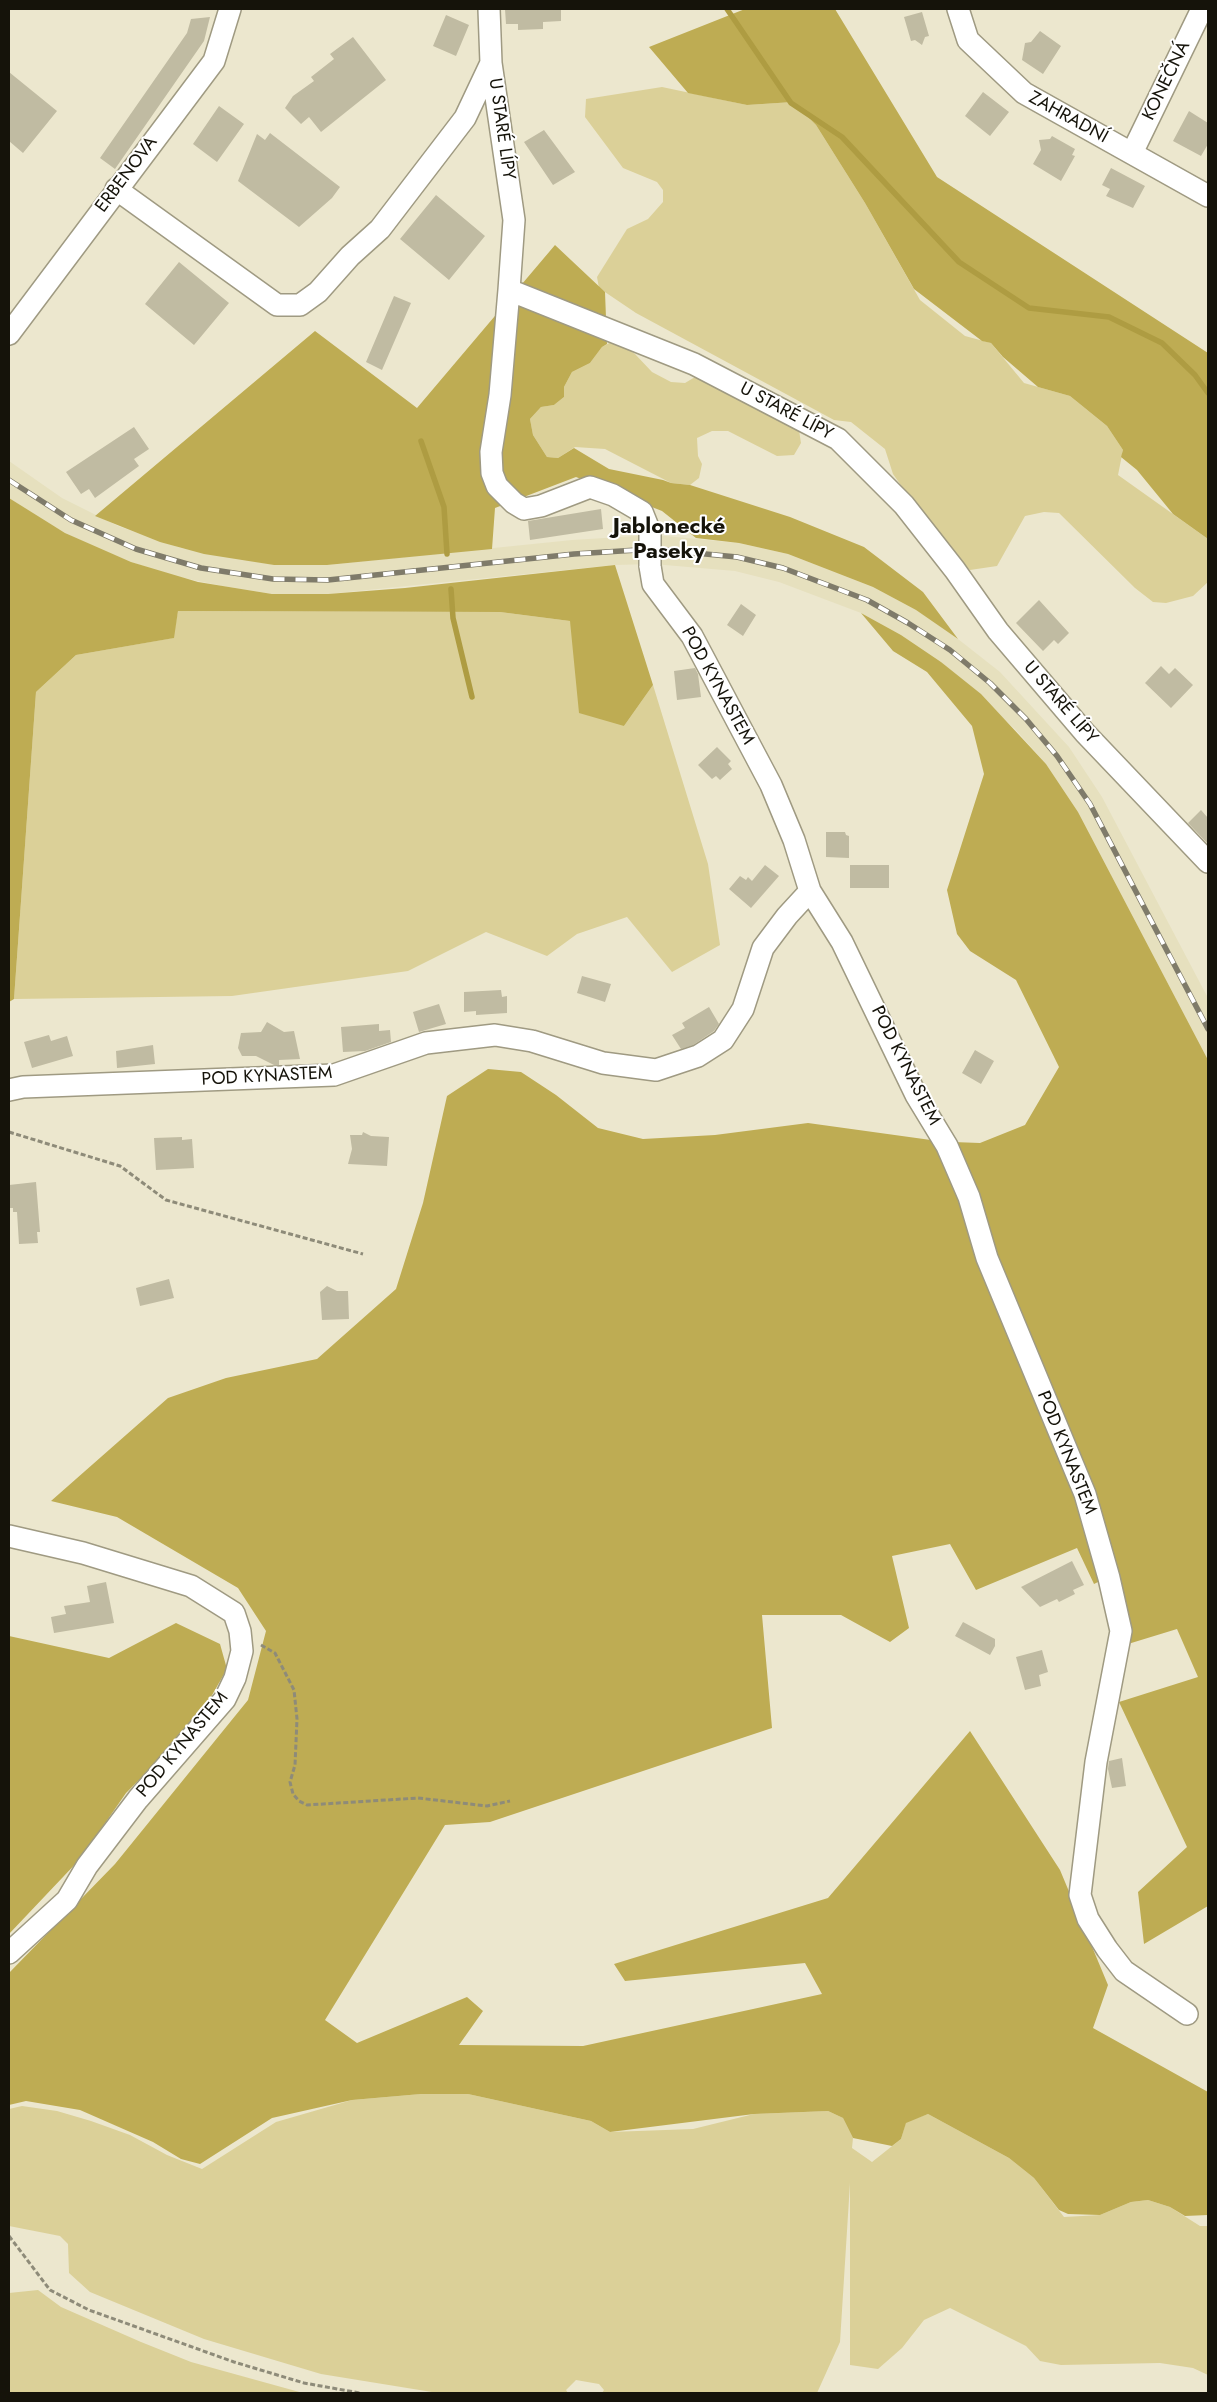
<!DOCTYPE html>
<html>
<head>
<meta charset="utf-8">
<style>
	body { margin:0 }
	#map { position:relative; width:1217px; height:2402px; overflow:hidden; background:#ece7ce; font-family:Jost,sans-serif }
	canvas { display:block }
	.frame { position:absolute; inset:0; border:10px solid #15130a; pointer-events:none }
</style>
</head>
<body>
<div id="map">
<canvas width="1217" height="2402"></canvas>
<div class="frame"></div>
</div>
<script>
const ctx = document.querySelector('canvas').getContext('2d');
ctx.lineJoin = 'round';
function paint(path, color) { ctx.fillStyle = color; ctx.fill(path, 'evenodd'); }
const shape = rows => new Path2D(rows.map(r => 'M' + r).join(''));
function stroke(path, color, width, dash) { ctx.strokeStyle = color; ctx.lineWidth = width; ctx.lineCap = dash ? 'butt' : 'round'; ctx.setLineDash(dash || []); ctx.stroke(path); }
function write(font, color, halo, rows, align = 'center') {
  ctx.font = font + ' Jost,sans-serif'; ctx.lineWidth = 4; ctx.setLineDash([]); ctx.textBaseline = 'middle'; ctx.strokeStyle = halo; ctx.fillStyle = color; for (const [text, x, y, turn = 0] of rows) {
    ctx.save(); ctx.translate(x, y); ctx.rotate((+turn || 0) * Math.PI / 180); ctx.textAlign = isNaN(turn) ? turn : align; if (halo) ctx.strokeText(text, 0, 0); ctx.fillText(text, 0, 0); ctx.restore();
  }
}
paint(shape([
	[9,461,62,498,118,526,181,548,274,565,327,565,572,540,654,535,739,543,788,554,873,587,916,610,958,639,1000,672,1069,747,1102,797,1208,998,1208,1060,1078,812,1046,764,1015,729,941,662,901,635,861,613,779,582,735,571,653,564,615,565,328,594,272,594,222,586,174,576,131,562,82,542,47,523,9,498]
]), '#e6e0be');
paint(shape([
	[662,87,747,105,793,102,816,125,865,203,920,300,965,336,991,343,1024,383,1070,396,1107,426,1123,450,1118,475,1208,539,1208,582,1193,596,1166,603,1153,602,1135,588,1059,513,1044,512,1025,516,997,566,970,570,924,518,893,474,885,449,851,422,834,420,636,313,599,288,597,277,627,229,648,219,663,202,663,190,657,182,623,168,585,117,586,99],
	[615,340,635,354,652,372,671,382,685,383,695,377,727,387,798,424,801,443,794,455,777,456,728,431,712,431,697,438,698,456,702,464,699,478,690,485,671,483,605,449,575,447,558,458,547,457,533,435,530,419,541,407,554,405,564,397,564,387,572,372,590,363,602,347],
	[178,611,500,612,570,621,624,726,653,685,708,864,720,945,672,972,627,917,577,934,547,956,486,932,408,971,232,996,14,999,36,692,76,655,173,638],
	[421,2094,468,2094,591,2121,610,2132,693,2129,754,2114,828,2111,843,2118,853,2138,852,2148,872,2162,901,2139,906,2122,928,2114,1009,2158,1034,2178,1064,2217,1100,2215,1131,2202,1148,2200,1170,2207,1200,2226,1208,2226,1208,2375,1193,2368,1160,2363,1061,2365,1040,2361,1026,2346,950,2308,924,2320,902,2348,878,2369,850,2365,850,2183,840,2342,817,2393,602,2393,604,2390,599,2384,576,2380,566,2390,568,2393,438,2393,321,2374,204,2339,90,2292,69,2273,68,2244,60,2236,9,2226,9,2109,22,2106,57,2111,91,2121,130,2135,167,2155,202,2169,276,2122,352,2100],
	[38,2290,61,2307,141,2342,191,2362,303,2393,9,2393,9,2293]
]), '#dbd098');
paint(shape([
	[745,9,835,9,937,177,1208,353,1208,539,1173,514,1137,470,1121,457,1123,450,1107,426,1070,396,1038,387,1003,357,991,343,982,341,914,289,865,203,816,125,793,102,747,105,688,93,649,47],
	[555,245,605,292,607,344,602,347,590,363,572,372,564,387,564,397,554,405,541,407,530,419,533,435,547,457,558,458,574,448,609,469,663,480,671,483,690,485,790,517,864,547,923,592,958,639,916,610,873,587,788,554,739,543,696,538,662,511,576,477,495,508,492,549,327,565,274,565,204,554,160,542,95,516,315,331,417,408],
	[9,498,65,533,131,562,198,582,272,594,328,594,405,588,615,565,653,685,624,726,579,713,570,621,500,612,178,611,174,638,76,655,36,692,14,999,9,1002],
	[861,613,901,635,941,662,981,694,1046,764,1078,812,1208,1060,1208,1906,1144,1944,1138,1892,1187,1847,1119,1702,1198,1677,1177,1629,1128,1644,953,1142,980,1143,1025,1125,1059,1067,1016,980,970,951,957,934,947,890,984,774,972,726,927,672,893,651],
	[488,1069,521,1072,556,1095,598,1128,643,1139,715,1135,808,1123,938,1141,1079,1500,1104,1579,1094,1584,1077,1548,976,1590,950,1544,892,1556,909,1628,890,1642,841,1615,762,1615,772,1728,490,1822,445,1825,325,2020,357,2043,467,1997,483,2011,459,2045,583,2046,822,1994,805,1963,625,1981,614,1964,828,1898,970,1731,1060,1870,1108,1985,1093,2028,1208,2092,1208,2215,1185,2216,1170,2207,1148,2200,1131,2202,1100,2215,1068,2214,1059,2210,1034,2178,1009,2158,928,2114,906,2123,901,2139,892,2146,853,2138,843,2118,828,2111,754,2114,610,2132,591,2121,468,2094,421,2094,352,2100,272,2118,200,2164,181,2159,153,2142,80,2110,26,2101,9,2105,9,1973,115,1864,248,1700,266,1631,238,1588,117,1517,51,1501,168,1398,226,1378,317,1359,396,1289,423,1203,447,1096],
	[176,1623,220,1644,227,1669,196,1723,126,1793,81,1858,9,1934,9,1636,109,1658]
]), '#beac53');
stroke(shape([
	[727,9,791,103,842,137,959,262,1029,308,1109,317,1162,343,1195,375,1208,393],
	[421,441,444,507,447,554],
	[451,589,453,618,472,697]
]), '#ae9c42', 5.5);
paint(shape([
	[505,9,561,9,561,21,543,22,543,29,518,30,518,24,506,24],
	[922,12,929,36,925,37,922,45,915,40,911,41,904,17],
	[446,15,469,25,456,56,433,46],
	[210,17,204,41,115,169,100,158,187,33,191,19],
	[1040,31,1061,46,1043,74,1022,60,1025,43,1031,42],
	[353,37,386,80,321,132,309,117,301,124,285,108,293,96,314,81,311,77,334,59,330,54],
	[9,72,57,111,23,153,9,141],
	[983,92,1009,112,990,136,965,116],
	[219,106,244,124,217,162,193,144],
	[1189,111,1208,123,1208,144,1201,156,1173,141],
	[544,130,575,172,553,185,524,142],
	[270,133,340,187,332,198,299,227,238,181,257,134,265,140],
	[1052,136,1075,149,1072,155,1075,156,1061,181,1033,164,1041,150,1039,140,1050,139],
	[1111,168,1145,186,1133,208,1106,196,1110,189,1102,185],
	[436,195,485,236,449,280,400,239],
	[179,262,229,303,194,345,145,304],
	[394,296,411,303,382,370,366,362],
	[134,427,149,449,134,459,139,466,95,498,89,489,81,494,66,472],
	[601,509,603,529,530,540,528,521],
	[1039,600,1069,633,1058,644,1054,640,1043,651,1016,623],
	[741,604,756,615,743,636,727,625],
	[1161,666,1169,674,1175,668,1193,685,1171,708,1145,683],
	[695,668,698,674,701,697,677,700,674,671],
	[717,747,731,761,728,764,732,769,720,780,716,776,712,779,698,765],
	[1201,810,1208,818,1208,844,1188,823],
	[826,832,845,832,846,835,849,836,849,858,826,857],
	[765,865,779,876,751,908,729,889,740,876,746,880,748,877,752,881],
	[850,865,889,865,889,888,850,888],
	[582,976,611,984,605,1002,577,993],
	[501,990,502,997,507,996,507,1013,476,1015,476,1011,464,1012,464,992],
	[439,1004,446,1024,419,1032,413,1012],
	[709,1007,719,1024,714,1031,693,1045,681,1049,672,1035,685,1028,682,1023],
	[267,1022,284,1032,294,1031,300,1059,279,1060,279,1065,274,1065,256,1056,242,1056,238,1048,241,1033,261,1032],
	[379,1024,379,1031,390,1030,391,1042,365,1051,343,1052,341,1027],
	[49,1035,51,1041,67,1036,73,1056,32,1068,24,1042],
	[153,1045,155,1064,117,1068,116,1051],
	[975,1050,994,1061,981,1084,962,1073],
	[363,1132,371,1136,389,1137,387,1166,348,1164,352,1149,350,1135,362,1135],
	[182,1137,182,1140,192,1139,194,1168,156,1170,154,1138],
	[36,1182,40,1232,37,1232,38,1243,19,1244,17,1212,13,1212,13,1208,9,1208,9,1185],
	[169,1279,174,1298,140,1306,136,1288],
	[327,1286,337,1291,348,1291,349,1319,322,1320,320,1292],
	[1072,1561,1084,1585,1073,1590,1075,1594,1059,1602,1057,1599,1040,1607,1021,1587],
	[106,1582,114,1623,54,1633,51,1617,66,1614,64,1606,90,1602,87,1586],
	[963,1622,995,1639,995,1646,990,1655,955,1636],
	[1042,1650,1048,1672,1039,1675,1041,1686,1025,1690,1016,1657],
	[1122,1758,1126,1786,1112,1788,1108,1769,1109,1761]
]), '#c0bba2');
const minor = shape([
	[489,9,491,63,514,220,509,290,694,364,838,439,904,505,955,570,998,631,1085,733,1208,862],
	[958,9,968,40,1024,93,1208,196],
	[1132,153,1202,9],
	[116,189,277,305,300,305,318,292,350,256,380,229,465,118,491,63],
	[509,290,500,395,491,452,492,473,497,486,514,503,524,509,541,506,590,487,613,495,642,512,650,532],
	[9,334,214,61,230,9],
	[810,891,842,942,916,1095,947,1146,969,1197,987,1258,1085,1494,1109,1578,1121,1631,1096,1762,1080,1895,1088,1919,1107,1949,1124,1971,1187,2014],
	[9,1090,23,1087,334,1075,426,1043,495,1035,532,1041,603,1063,656,1070,698,1056,723,1040,743,1009,763,948,787,916,810,891,794,840,771,785,692,636,653,584,650,566],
	[9,1536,83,1553,191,1586,234,1613,240,1631,242,1651,235,1678,225,1699,138,1799,87,1866,67,1900,9,1953]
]);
stroke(minor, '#9f9a82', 24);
stroke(shape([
	[9,1132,120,1166,166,1200,363,1254],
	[261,1645,275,1653,294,1690,297,1719,295,1765,290,1782,293,1794,299,1801,307,1805,418,1798,487,1806,510,1801],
	[9,2236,50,2290,89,2310,234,2362,304,2383,360,2393]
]), '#8e8b79', 3, [5, 2.5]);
stroke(minor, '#fff', 21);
const rail = shape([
	[9,480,71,520,136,549,201,568,273,579,328,580,574,554,653,549,737,557,783,568,867,600,908,623,950,650,990,683,1026,719,1057,756,1090,804,1208,1029]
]);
stroke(rail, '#7f7b6a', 5.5);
stroke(rail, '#fff', 4, [11]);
const minorBridge = shape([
	[650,532,650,566]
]);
stroke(minorBridge, '#9f9a82', 24, []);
stroke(minorBridge, '#fff', 21);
write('18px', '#15130a', '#fff', [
	["KONEČNÁ",1167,81,-64],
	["ZAHRADNÍ",1068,118,29],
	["U STARÉ LÍPY",501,129,82],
	["ERBENOVA",127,175,-53],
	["U STARÉ LÍPY",786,412,28],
	["POD KYNASTEM",717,686,61],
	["U STARÉ LÍPY",1060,703,49],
	["POD KYNASTEM",905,1066,63],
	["POD KYNASTEM",267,1077,-3],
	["POD KYNASTEM",1066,1453,68],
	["POD KYNASTEM",183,1745,-50]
]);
write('bold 22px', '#15130a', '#fff', [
	["Jablonecké",669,528],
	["Paseky",669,553]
]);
</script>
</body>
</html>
